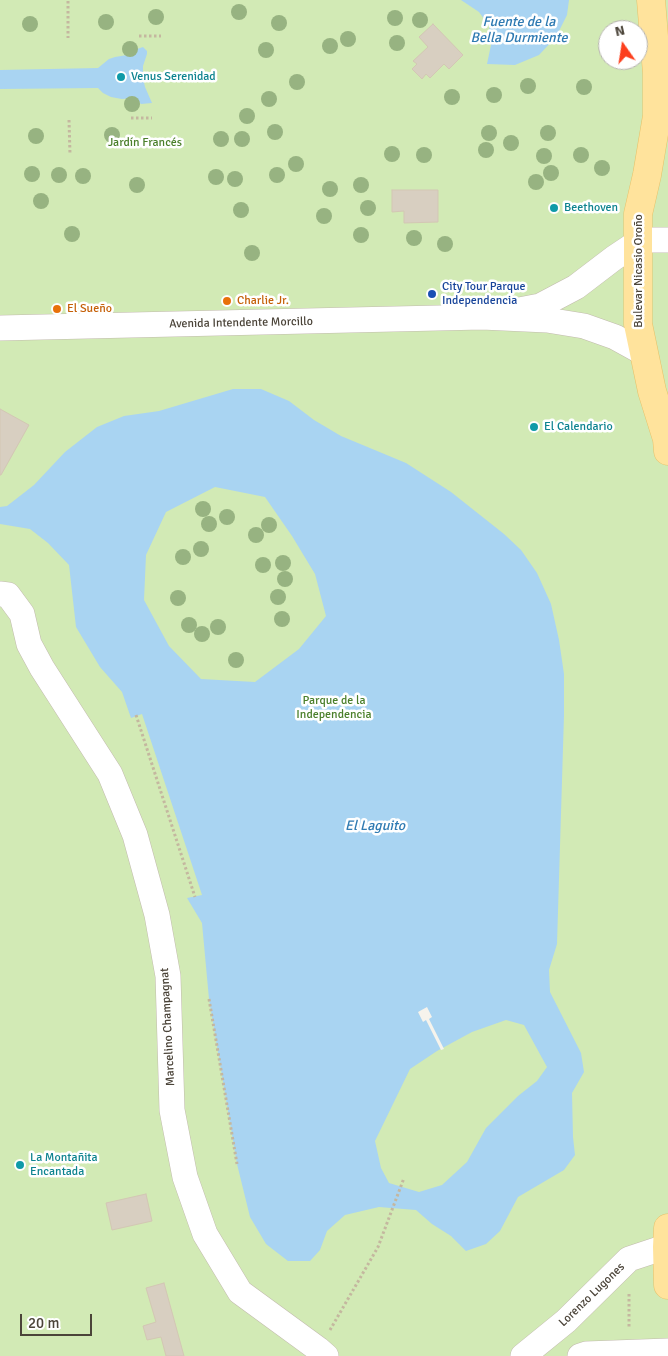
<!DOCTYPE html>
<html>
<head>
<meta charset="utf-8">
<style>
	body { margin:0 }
	#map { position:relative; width:668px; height:1356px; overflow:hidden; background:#f6f3ec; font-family:Signika,sans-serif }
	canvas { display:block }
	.north { position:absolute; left:598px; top:20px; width:50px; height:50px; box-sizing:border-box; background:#fff; border:1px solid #b7b4b0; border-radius:50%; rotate:347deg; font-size:14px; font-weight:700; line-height:20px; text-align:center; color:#4b4439 }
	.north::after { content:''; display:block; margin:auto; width:18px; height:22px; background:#fc3f1d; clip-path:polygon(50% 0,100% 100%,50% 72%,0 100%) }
	.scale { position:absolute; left:20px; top:1314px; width:72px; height:22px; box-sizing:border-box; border:2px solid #4b4439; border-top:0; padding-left:6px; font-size:15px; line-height:18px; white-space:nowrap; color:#4b4439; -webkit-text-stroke:4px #fff; paint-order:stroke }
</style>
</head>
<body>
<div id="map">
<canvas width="668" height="1356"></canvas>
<div class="north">N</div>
<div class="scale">20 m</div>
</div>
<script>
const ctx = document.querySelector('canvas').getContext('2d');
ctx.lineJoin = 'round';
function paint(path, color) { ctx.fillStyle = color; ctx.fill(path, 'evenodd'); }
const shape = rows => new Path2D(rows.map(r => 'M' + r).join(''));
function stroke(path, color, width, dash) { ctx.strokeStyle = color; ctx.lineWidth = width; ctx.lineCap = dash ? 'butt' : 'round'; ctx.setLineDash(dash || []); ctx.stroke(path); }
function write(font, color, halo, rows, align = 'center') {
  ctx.font = font + ' Signika,sans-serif'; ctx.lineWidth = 5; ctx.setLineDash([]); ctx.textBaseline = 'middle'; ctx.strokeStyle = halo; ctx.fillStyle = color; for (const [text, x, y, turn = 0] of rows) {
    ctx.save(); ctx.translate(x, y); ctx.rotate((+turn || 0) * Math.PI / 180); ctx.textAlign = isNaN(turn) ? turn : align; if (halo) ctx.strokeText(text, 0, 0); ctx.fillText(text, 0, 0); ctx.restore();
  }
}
paint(shape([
	[0,0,668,0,668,1356,0,1356],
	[608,30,638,30,638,60,608,60]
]), '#d2eab5');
paint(shape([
	[461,0,569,0,567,15,556,37,539,55,515,65,487,64,491,45,489,26,479,12],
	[143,47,147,51,147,54,143,66,143,78,145,87,152,103,141,104,135,98,122,99,111,97,103,93,98,88,0,89,0,70,98,68,109,59,115,57,133,54,137,49],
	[233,389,261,389,289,401,314,420,341,436,406,463,451,492,504,534,521,550,537,573,551,604,559,640,564,674,564,715,557,944,549,970,550,992,581,1053,584,1072,572,1093,573,1137,575,1155,564,1170,518,1197,500,1231,486,1244,466,1251,451,1236,432,1224,416,1210,379,1207,345,1215,327,1231,320,1250,310,1261,288,1261,266,1244,250,1217,237,1164,209,999,202,923,187,898,202,895,142,714,131,718,122,692,100,667,76,627,69,565,48,543,30,529,0,524,0,507,7,506,34,485,65,452,97,427,124,416,159,411],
	[215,487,265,497,292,536,315,574,326,616,299,649,255,682,201,679,169,646,144,600,146,555,166,512],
	[506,1020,524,1025,547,1067,537,1081,518,1096,486,1128,467,1162,442,1185,419,1192,389,1183,381,1168,375,1141,410,1069,437,1051,472,1032]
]), '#a9d4f2');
paint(shape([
	[427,1007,432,1017,429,1019,444,1049,441,1050,426,1020,423,1022,418,1012]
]), '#f6f3ec');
const building = shape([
	[433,24,463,55,449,69,444,64,430,78,426,74,422,79,412,69,417,64,413,61,428,47,419,37,433,24],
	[392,190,438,190,438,222,404,223,404,211,392,212,392,190],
	[0,409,29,425,1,475,0,475,0,409],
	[146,1194,152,1221,112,1230,106,1203,146,1194],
	[164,1283,184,1356,166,1356,161,1337,147,1340,143,1326,156,1322,146,1288,164,1283]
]);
paint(building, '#d8cfc1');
stroke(building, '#d3c7b4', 1);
const street = shape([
	[514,311,540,306,576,287,614,258,638,242,652,240,668,240],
	[0,328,482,317,547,320,584,326,615,337,644,353],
	[0,594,8,595,22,614,29,644,42,668,110,774,135,835,157,915,168,976,172,1110,185,1177,205,1234,240,1292,318,1349,326,1356],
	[523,1356,566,1321,629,1259,668,1246],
	[580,1356,586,1354,668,1351]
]);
const primary = shape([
	[651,0,657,73,657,116,647,175,638,214,638,324,652,391,667,439,668,451],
	[668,1228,667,1247,668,1285]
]);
stroke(street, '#c2bbae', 26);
stroke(primary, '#e6c16a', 29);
stroke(shape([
	[68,1,68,38],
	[139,36,161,36],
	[131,118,152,118],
	[69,120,70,154],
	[136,715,195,897],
	[209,999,237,1164],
	[629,1294,629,1328],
	[330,1330,378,1247,404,1178]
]), '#c4b79f', 3, [2.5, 2.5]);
stroke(street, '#fff', 25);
stroke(primary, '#ffe39c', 28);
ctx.fillStyle = '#97b381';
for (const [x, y] of [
	[239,12],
	[156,17],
	[395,18],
	[420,20],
	[106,22],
	[279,23],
	[30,24],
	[348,39],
	[397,43],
	[330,46],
	[130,49],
	[266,50],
	[297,82],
	[528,86],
	[584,87],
	[494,95],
	[452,97],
	[269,99],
	[132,104],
	[247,116],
	[275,132],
	[489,133],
	[548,133],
	[112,135],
	[36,136],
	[221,139],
	[242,139],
	[511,143],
	[486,150],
	[392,154],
	[424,155],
	[581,155],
	[544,156],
	[296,164],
	[602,168],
	[551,173],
	[32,174],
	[59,175],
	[277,175],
	[83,176],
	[216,177],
	[235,179],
	[536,182],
	[137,185],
	[361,185],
	[330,189],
	[41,201],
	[368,208],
	[241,210],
	[324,216],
	[72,234],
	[361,235],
	[414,238],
	[445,244],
	[252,253],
	[203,509],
	[227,517],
	[209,524],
	[269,525],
	[256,535],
	[201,549],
	[183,557],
	[283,563],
	[263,565],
	[285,579],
	[278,597],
	[178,598],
	[282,619],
	[189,625],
	[218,627],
	[202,634],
	[236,660]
]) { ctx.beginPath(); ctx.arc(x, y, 8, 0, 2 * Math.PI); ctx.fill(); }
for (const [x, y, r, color] of [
	[121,77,5,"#0f9aa8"],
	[554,208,5,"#0f9aa8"],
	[432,294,5,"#1a4fb4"],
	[227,301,5,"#e8710a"],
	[57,309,5,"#e8710a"],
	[534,427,5,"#0f9aa8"],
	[20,1165,5,"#0f9aa8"]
]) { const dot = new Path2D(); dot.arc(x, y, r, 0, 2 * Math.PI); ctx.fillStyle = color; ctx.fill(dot); stroke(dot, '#fff', 2); }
write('12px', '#0d838f', '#fff', [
	["Venus Serenidad",131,77],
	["Beethoven",564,208],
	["El Calendario",544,427],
	["La Montañita",30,1158],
	["Encantada",30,1172]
], 'left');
write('12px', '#4a7f2a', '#fff', [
	["Jardín Francés",145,143],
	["Parque de la",334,701],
	["Independencia",334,715]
]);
write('12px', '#4b4439', '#fff', [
	["Bulevar Nicasio Oroño",639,271,-90],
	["Avenida Intendente Morcillo",241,323,-1],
	["Marcelino Champagnat",168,1027,-93],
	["Lorenzo Lugones",592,1295,-44]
]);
write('12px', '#164399', '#fff', [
	["City Tour Parque",442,287],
	["Independencia",442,301]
], 'left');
write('12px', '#c56008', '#fff', [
	["Charlie Jr.",237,301],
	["El Sueño",67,309]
], 'left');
write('italic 14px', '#2e7ab2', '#fff', [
	["Fuente de la",519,22],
	["Bella Durmiente",519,38],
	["El Laguito",375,826]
]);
</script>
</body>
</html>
